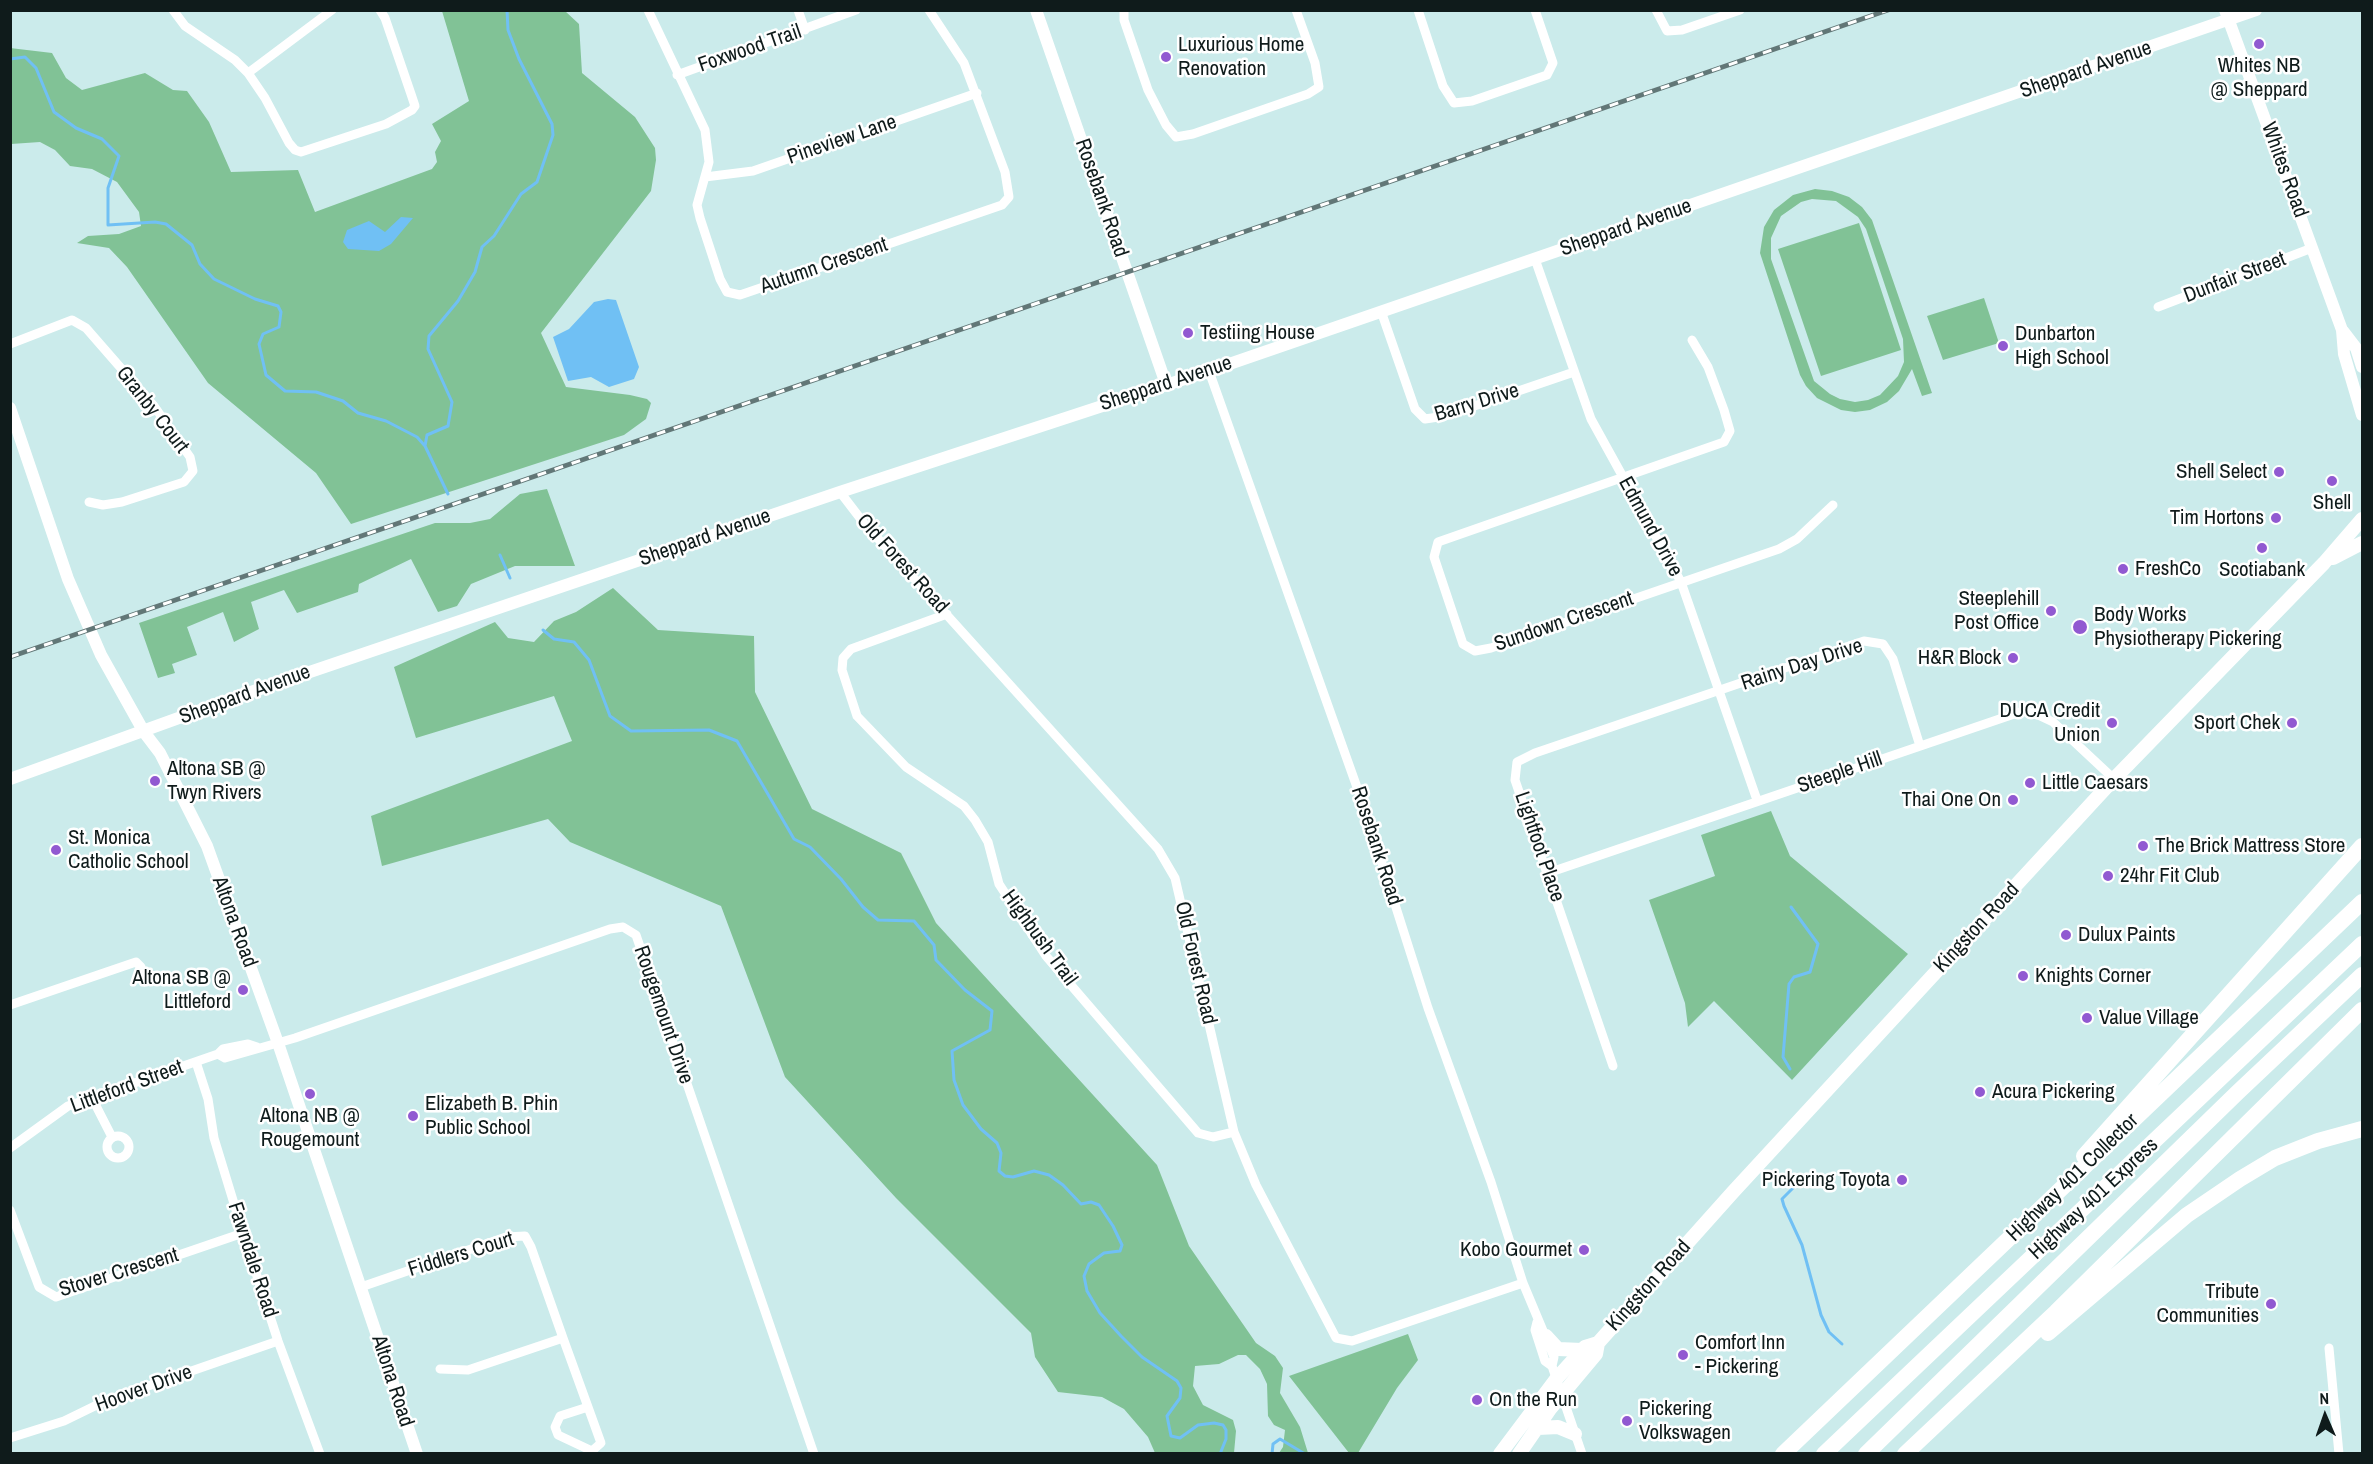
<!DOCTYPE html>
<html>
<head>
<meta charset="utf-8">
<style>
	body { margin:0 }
	#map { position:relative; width:2373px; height:1464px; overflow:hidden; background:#cbebeb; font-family:"Archivo Narrow",sans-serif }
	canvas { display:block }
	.frame { position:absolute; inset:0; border:12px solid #0f1b1b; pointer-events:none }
	.north { position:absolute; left:2295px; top:1386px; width:60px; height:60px; -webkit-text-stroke:4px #fff; paint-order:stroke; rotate:358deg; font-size:16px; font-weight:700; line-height:24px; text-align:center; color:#0f1b1b }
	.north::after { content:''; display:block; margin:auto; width:21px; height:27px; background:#0f1b1b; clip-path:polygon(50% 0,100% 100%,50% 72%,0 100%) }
</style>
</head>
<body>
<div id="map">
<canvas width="2373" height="1464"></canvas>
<div class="frame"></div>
<div class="north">N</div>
</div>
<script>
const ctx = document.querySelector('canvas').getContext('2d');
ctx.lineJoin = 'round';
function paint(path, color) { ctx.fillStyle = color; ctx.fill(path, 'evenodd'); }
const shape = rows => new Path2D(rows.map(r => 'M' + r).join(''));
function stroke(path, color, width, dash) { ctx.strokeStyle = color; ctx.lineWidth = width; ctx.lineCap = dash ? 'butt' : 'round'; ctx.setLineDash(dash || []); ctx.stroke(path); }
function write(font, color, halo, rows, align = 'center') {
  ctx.font = font + ' "Archivo Narrow",sans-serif'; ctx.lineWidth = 5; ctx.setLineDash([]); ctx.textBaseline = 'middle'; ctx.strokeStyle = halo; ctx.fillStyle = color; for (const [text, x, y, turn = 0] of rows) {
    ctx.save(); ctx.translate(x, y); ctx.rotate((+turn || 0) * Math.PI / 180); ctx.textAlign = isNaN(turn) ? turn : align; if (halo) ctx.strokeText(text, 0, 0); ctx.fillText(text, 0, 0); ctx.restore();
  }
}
paint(shape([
	[442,11,565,11,579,24,582,73,635,117,655,148,656,160,651,191,541,333,566,387,630,395,647,399,651,403,646,419,624,435,351,524,316,473,208,383,127,267,109,248,77,243,88,236,119,234,141,226,139,212,117,182,92,169,70,166,55,150,40,142,11,144,10,48,52,53,66,78,82,90,145,73,173,90,187,91,209,122,231,172,298,170,315,212,432,169,437,162,435,152,441,141,432,124,469,101],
	[1815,189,1832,191,1849,197,1862,207,1872,220,1932,393,1922,396,1912,369,1899,391,1887,402,1870,410,1855,412,1841,410,1817,398,1806,386,1800,375,1760,253,1764,227,1774,210,1793,195],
	[1812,199,1836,201,1858,217,1866,229,1903,339,1904,362,1898,376,1880,395,1868,400,1855,402,1840,399,1830,394,1814,381,1771,259,1771,238,1781,216,1801,202],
	[1859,223,1901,350,1821,376,1778,249],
	[1984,298,1999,343,1943,360,1927,316],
	[547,489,575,566,515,566,471,584,457,606,438,612,411,559,359,584,358,592,297,613,284,590,251,602,259,629,234,642,223,612,187,627,197,655,172,664,175,673,158,678,139,623,435,523,470,523,490,519,520,494],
	[613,588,658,630,754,636,755,692,812,809,901,853,936,923,1157,1165,1189,1246,1256,1343,1275,1356,1283,1368,1280,1393,1300,1427,1308,1453,1279,1453,1283,1447,1285,1430,1274,1425,1268,1416,1267,1384,1260,1369,1246,1355,1238,1355,1219,1364,1195,1366,1193,1386,1203,1405,1233,1420,1236,1431,1234,1453,1155,1453,1148,1437,1124,1409,1102,1397,1058,1392,1035,1357,1031,1333,896,1198,785,1077,721,906,570,842,548,819,382,866,371,816,572,741,554,696,416,738,394,667,495,622,508,638,534,642,554,621,576,612],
	[1771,811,1790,856,1908,954,1792,1080,1714,1001,1688,1027,1685,1003,1649,900,1715,876,1701,835],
	[1408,1334,1418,1360,1397,1388,1358,1453,1349,1453,1289,1376]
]), '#81c296');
paint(shape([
	[401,217,413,218,391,244,379,251,348,249,343,242,347,230,369,221,385,232],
	[608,299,616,300,639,367,634,379,609,387,591,377,568,381,553,337,569,329,594,302]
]), '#70c0f4');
stroke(shape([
	[10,59,25,57,36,68,54,112,76,128,102,139,119,156,108,188,108,225,155,222,166,224,192,245,200,264,214,279,255,299,278,306,281,312,279,327,263,334,259,344,266,375,285,391,316,392,343,401,358,413,386,421,417,437,425,446,448,494],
	[425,446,427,435,448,426,452,402,428,349,429,336,458,301,475,272,482,247,494,236,521,194,537,182,553,135,552,124,519,59,508,30,507,10],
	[500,555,510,578],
	[543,630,554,639,574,642,589,660,610,716,631,731,709,730,737,741,794,839,810,847,841,879,863,907,878,920,914,921,934,945,936,960,965,990,992,1011,990,1030,952,1051,954,1080,963,1105,981,1129,997,1143,1001,1153,999,1171,1005,1176,1013,1177,1034,1171,1049,1175,1063,1185,1081,1204,1091,1202,1099,1205,1113,1226,1122,1245,1120,1251,1104,1253,1089,1264,1084,1276,1087,1291,1100,1313,1121,1336,1142,1357,1177,1381,1181,1388,1180,1398,1167,1416,1171,1436,1180,1438,1198,1425,1214,1423,1223,1425,1226,1430,1226,1439,1220,1454],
	[1790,1069,1783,1057,1789,984,1794,977,1810,972,1818,944,1791,907],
	[1791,1173,1794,1187,1782,1199,1784,1206,1802,1245,1821,1315,1829,1332,1842,1344],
	[1272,1454,1273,1444,1280,1439,1305,1454]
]), '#70c0f4', 3);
stroke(shape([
	[173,10,185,26,235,60,248,73,265,98,289,143,295,150,301,152,386,124,412,110,415,106,411,94,385,18,380,10],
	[648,10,705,130,709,162,697,205,700,218,720,279,727,292,740,295,1002,205,1009,197,1005,172,964,63,929,10],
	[798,10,805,30],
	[1124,10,1124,20,1148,90,1166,125,1176,137,1193,134,1308,94,1319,87,1315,63,1296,10],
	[1418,10,1443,86,1454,103,1472,101,1547,75,1553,63,1535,10],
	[1656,10,1667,31,1682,30,1740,10],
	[248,73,332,10],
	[677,75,856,10],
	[705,177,753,171,977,93],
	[1535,259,1591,419,1681,582,1757,800],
	[2158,307,2312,248],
	[1381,311,1415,409,1425,419,1445,416,1574,372],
	[1692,340,1708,367,1724,410,1730,431,1724,442,1438,542,1434,557,1463,644,1475,651,1491,648,1779,549,1797,539,1833,505],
	[10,344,72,320,86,328,154,406,190,457,193,471,184,482,122,502,103,505,89,502],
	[1209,371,1364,807,1428,1008,1491,1182,1523,1283,1554,1357,1552,1366,1582,1454],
	[840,492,863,522,1158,849,1175,878,1234,1132,1256,1185,1336,1338,1352,1341,1523,1283],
	[947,614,851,649,843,658,842,670,857,716,906,767,964,806,975,820,988,842,999,884,1046,956,1198,1133,1213,1137,1234,1132],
	[1548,873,2023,711,2036,714,2053,722,2114,779],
	[10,1005,130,964,136,962,141,967],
	[218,1054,225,1058,295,1038,610,929,623,927,636,935,814,1454],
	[196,1062,208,1099,214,1138,243,1233,278,1341,320,1454],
	[1613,1066,1515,780,1517,762,1535,753,1864,641,1883,644,1893,659,1920,746],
	[92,1098,112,1137],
	'107 1147a11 11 0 1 1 22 0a11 11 0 1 1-22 0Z',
	[10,1148,68,1106,218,1054,223,1049,248,1044,257,1047],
	[10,1210,39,1287,56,1297,243,1233],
	[361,1287,506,1237,525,1236,531,1247,563,1338,588,1407,601,1443,592,1451,558,1435,555,1427,560,1416,588,1407],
	[1537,1322,1535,1330,1545,1361,1552,1366],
	[2329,1348,2339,1454],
	[440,1369,468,1370,563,1338],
	[10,1438,64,1421,105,1401,278,1341]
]), '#fff', 9);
stroke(shape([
	[1036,10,1166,384],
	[2225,10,2342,330,2344,354,2362,415],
	[2343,331,2356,348,2362,367],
	[10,408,68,579,101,655,144,732,160,753,207,846,278,1043,417,1454],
	[10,779,245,694,840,492,1209,371,2256,10]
]), '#fff', 12);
stroke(shape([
	[2333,558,2362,543],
	[1546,1336,1558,1349,1582,1350],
	[1538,1428,1558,1427,1575,1434],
	[1500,1454,1557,1378,1585,1347,1598,1343],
	[1519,1454,1550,1409,1596,1354,1598,1343,1733,1192,2114,779,2324,563,2362,519]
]), '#fff', 14);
stroke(shape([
	[2084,1156,2362,846],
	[2048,1333,2187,1215,2240,1179,2275,1158,2318,1141,2362,1129],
	[1783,1454,2362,902],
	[1824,1454,2362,944],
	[1866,1454,2238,1092,2362,975],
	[1905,1454,2056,1312,2362,1010]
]), '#fff', 16);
const rail = shape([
	[10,657,1888,10]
]);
stroke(rail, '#627777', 5);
stroke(rail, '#fff', 3, [9]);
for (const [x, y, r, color] of [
	[2259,44,6,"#9159d1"],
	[1166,57,6,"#9159d1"],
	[1188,333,6,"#9159d1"],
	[2003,346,6,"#9159d1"],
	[2279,472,6,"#9159d1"],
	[2332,481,6,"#9159d1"],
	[2276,518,6,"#9159d1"],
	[2262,548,6,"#9159d1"],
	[2123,569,6,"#9159d1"],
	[2051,611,6,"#9159d1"],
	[2080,627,8,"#9159d1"],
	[2013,658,6,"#9159d1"],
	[2112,723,6,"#9159d1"],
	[2292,723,6,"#9159d1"],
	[155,781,6,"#9159d1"],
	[2030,783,6,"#9159d1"],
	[2013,800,6,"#9159d1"],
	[2143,846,6,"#9159d1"],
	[56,850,6,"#9159d1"],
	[2108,876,6,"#9159d1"],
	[2066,935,6,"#9159d1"],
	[2023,976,6,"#9159d1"],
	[243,990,6,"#9159d1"],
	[2087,1018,6,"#9159d1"],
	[1980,1092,6,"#9159d1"],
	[310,1094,6,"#9159d1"],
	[413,1116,6,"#9159d1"],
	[1902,1180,6,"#9159d1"],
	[1584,1250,6,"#9159d1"],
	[2271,1304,6,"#9159d1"],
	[1683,1355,6,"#9159d1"],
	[1477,1400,6,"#9159d1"],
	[1627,1421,6,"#9159d1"]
]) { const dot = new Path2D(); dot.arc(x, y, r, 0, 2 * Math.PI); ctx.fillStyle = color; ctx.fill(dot); stroke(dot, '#fff', 2); }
write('21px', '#0f1b1b', '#fff', [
	["Luxurious Home",1178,45],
	["Renovation",1178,69],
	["Whites NB",2259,66,"center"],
	["@ Sheppard",2259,90,"center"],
	["Testiing House",1200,333],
	["Dunbarton",2015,334],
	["High School",2015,358],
	["Shell Select",2267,472,"right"],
	["Shell",2332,503,"center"],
	["Tim Hortons",2264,518,"right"],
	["FreshCo",2135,569],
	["Scotiabank",2262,570,"center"],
	["Steeplehill",2039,599,"right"],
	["Post Office",2039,623,"right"],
	["Body Works",2094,615],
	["Physiotherapy Pickering",2094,639],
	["H&R Block",2001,658,"right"],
	["DUCA Credit",2100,711,"right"],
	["Union",2100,735,"right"],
	["Sport Chek",2280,723,"right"],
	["Altona SB @",167,769],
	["Twyn Rivers",167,793],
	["Little Caesars",2042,783],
	["Thai One On",2001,800,"right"],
	["St. Monica",68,838],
	["Catholic School",68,862],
	["The Brick Mattress Store",2155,846],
	["24hr Fit Club",2120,876],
	["Dulux Paints",2078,935],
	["Knights Corner",2035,976],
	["Altona SB @",231,978,"right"],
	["Littleford",231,1002,"right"],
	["Value Village",2099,1018],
	["Acura Pickering",1992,1092],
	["Elizabeth B. Phin",425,1104],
	["Public School",425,1128],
	["Altona NB @",310,1116,"center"],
	["Rougemount",310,1140,"center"],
	["Pickering Toyota",1890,1180,"right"],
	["Kobo Gourmet",1572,1250,"right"],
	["Tribute",2259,1292,"right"],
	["Communities",2259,1316,"right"],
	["Comfort Inn",1695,1343],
	["- Pickering",1695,1367],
	["On the Run",1489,1400],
	["Pickering",1639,1409],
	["Volkswagen",1639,1433]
], 'left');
write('21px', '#0f1b1b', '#fff', [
	["Foxwood Trail",750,49,-19],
	["Sheppard Avenue",2086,70,-19],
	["Pineview Lane",842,140,-19],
	["Whites Road",2284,170,70],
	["Rosebank Road",1101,198,71],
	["Sheppard Avenue",1626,228,-19],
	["Autumn Crescent",824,266,-19],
	["Dunfair Street",2235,278,-21],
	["Sheppard Avenue",1166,384,-18],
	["Barry Drive",1477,403,-17],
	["Granby Court",152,410,52],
	["Edmund Drive",1650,527,61],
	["Sheppard Avenue",705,538,-19],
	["Old Forest Road",902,564,48],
	["Sundown Crescent",1564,622,-19],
	["Rainy Day Drive",1802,665,-18],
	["Sheppard Avenue",245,695,-20],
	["Steeple Hill",1840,773,-19],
	["Rosebank Road",1376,846,72],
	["Lightfoot Place",1539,847,71],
	["Altona Road",234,922,70],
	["Kingston Road",1977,928,-47],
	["Highbush Trail",1039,938,54],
	["Old Forest Road",1195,963,77],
	["Rougemount Drive",663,1015,71],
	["Littleford Street",127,1087,-20],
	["Highway 401 Collector",2073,1178,-44],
	["Highway 401 Express",2094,1199,-43],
	["Fiddlers Court",461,1255,-17],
	["Fawndale Road",252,1260,72],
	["Stover Crescent",119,1273,-17],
	["Kingston Road",1649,1286,-48],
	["Altona Road",392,1381,72],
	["Hoover Drive",144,1389,-20]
]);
</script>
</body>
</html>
